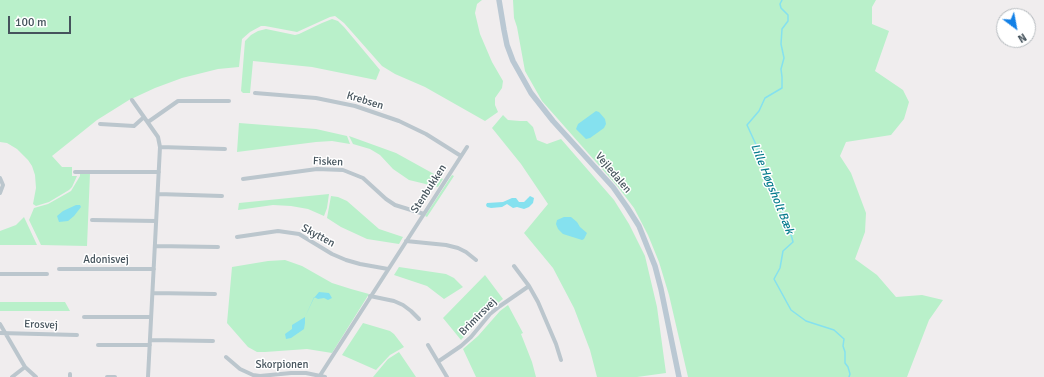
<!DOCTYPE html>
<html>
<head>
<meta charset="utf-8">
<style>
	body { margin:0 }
	#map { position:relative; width:1044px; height:377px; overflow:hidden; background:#f0edee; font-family:Signika,sans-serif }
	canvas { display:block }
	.north { position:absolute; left:996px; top:8px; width:40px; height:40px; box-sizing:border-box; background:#fff; border:1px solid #b5babe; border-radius:50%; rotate:148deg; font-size:11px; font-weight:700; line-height:16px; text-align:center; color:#45535c }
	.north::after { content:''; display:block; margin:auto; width:14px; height:18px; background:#1280e6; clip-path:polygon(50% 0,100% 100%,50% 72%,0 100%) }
	.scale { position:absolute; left:8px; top:16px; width:63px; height:18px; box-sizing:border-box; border:2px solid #45535c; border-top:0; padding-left:5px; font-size:12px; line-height:14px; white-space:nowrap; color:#45535c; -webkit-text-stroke:3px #fff; paint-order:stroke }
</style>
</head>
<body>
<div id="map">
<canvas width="1044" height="377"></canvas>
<div class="north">N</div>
<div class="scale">100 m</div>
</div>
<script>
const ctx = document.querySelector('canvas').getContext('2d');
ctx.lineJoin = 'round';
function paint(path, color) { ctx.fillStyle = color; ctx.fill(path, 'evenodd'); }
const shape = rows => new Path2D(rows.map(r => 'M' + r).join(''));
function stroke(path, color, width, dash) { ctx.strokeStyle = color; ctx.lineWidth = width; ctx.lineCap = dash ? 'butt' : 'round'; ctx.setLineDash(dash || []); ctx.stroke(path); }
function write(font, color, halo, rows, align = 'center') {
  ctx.font = font + ' Signika,sans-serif'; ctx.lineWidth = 3; ctx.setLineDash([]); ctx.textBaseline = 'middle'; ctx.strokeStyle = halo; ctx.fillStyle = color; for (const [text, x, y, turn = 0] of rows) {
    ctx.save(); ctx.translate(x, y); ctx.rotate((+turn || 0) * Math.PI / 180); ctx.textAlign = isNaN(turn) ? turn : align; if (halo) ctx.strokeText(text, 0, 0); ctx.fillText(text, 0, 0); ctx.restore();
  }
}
paint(shape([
	[0,0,482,0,477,4,475,13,480,34,492,62,503,81,502,88,495,98,495,105,498,112,485,121,425,87,395,74,382,66,344,23,335,16,330,17,297,32,265,26,261,26,250,32,242,39,239,67,218,69,182,78,155,88,129,100,97,120,52,156,62,167,72,167,72,176,77,176,72,187,69,190,49,202,36,206,33,204,36,188,35,175,32,166,28,160,17,149,7,143,0,142],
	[513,0,876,0,872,7,872,24,889,31,875,71,903,90,909,102,904,119,891,135,846,142,840,156,851,173,866,213,865,232,855,259,877,275,896,297,922,295,943,300,929,320,907,377,688,377,669,295,659,262,648,235,634,208,618,187,542,101,525,71,517,27,514,18],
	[332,19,338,21,344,27,380,70,376,80,312,67,253,61,250,93,243,93,241,91,245,41,251,35,258,31,266,29,295,35,299,34,322,23],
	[503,115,508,120,520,121,527,121,533,127,537,140,547,144,561,139,614,200,629,224,645,256,657,307,666,373,637,377,597,377,590,350,574,308,553,268,524,233,548,204,521,164,492,128],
	[239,123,316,129,347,136,350,144,332,141,316,142,237,152],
	[349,136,396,153,443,179,438,187,409,180,393,169,380,155,370,149,353,144],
	[90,173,87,246,41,245,29,220,34,208,48,204,71,191,80,176,80,174],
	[452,175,454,176,427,217,425,216],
	[329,194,327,208,324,216,308,209,291,206,273,205,238,210,239,203],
	[331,196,338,197,347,201,379,229,403,237,399,244,367,239,341,227,327,218],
	[24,217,37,245,0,245,0,231,16,225],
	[285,260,302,266,332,283,351,289,369,294,332,353,307,349,265,352,257,352,248,347,227,323,232,267,268,261],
	[399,267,446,274,454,278,463,287,444,299,427,286,394,275],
	[485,275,503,299,488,311,461,340,443,318],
	[0,302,65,302,70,311,0,311],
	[508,305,523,333,521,334,532,362,536,377,476,377,463,349,478,336,500,311],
	[363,323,390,331,394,334,404,347,390,355,376,370,342,355],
	[399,352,416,377,373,377,388,359]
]), '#b9f0ca');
paint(shape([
	[596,111,599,112,605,119,606,124,604,128,590,138,586,139,576,129,578,124],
	[530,196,534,198,533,203,529,207,524,209,517,207,513,208,507,204,502,207,491,208,487,207,486,205,487,203,503,202,512,198,516,198,519,202,524,202],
	[76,205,80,205,81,207,74,216,68,221,59,222,57,216,63,211],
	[564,217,571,217,577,222,580,227,587,233,584,239,582,240,563,234,558,229,556,224,557,220],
	[319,292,329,293,332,298,328,300,324,298,318,299,314,297,305,317,305,323,304,329,291,338,286,339,285,334,292,329,292,325,305,317,314,298]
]), '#85e1ef');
stroke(shape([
	[782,0,780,4,781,8,788,15,788,21,782,29,781,44,784,58,781,69,782,77,782,88,765,98,759,111,747,125,758,149,769,185,786,219,792,238,793,242,783,251,780,268,774,279,791,310,806,321,834,330,844,339,843,346,845,352,845,363,848,367,850,374,849,377]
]), '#85e1ef', 1.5);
stroke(shape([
	[255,93,316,98,355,106,399,121,426,134,461,156],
	[132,100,158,137,160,147,148,377],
	[148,122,178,101,229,101],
	[100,124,134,126,144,117],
	[160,147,225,149],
	[75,172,159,172],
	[0,178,3,185,0,193],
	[243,179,317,169,343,170,363,178,386,199,395,205,424,214],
	[158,194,222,196],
	[92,220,156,221],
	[237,237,278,231,299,234,332,254,346,260,360,264,388,269],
	[406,241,446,245,458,248,466,252,476,260],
	[155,246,218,247],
	[514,266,529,286,538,302,556,344,561,360],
	[59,269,154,269],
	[0,274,47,274],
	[153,293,215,294],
	[370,296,394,301,403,305,411,311,419,319],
	[84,317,151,317],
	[0,324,25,367,36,377],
	[0,333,77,335],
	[150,340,213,341],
	[98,345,150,345],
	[428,345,447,377],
	[226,357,240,369,253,375,260,376,291,373,306,373,325,377],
	[439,361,461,346,471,337,490,314,500,306,529,286],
	[12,377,25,367],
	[70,377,70,374],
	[107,377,115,377],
	[319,377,467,147]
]), '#bbc6cd', 4);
stroke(shape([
	[499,0,504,30,507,45,513,61,531,93,553,121,613,187,627,207,639,226,655,266,661,289,679,377]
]), '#bac8d3', 5.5);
write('11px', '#45535c', '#fff', [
	["Krebsen",365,101,17],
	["Fisken",328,162,2],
	["Vejledalen",613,173,50],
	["Stenbukken",429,189,-57],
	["Skytten",318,236,28],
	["Adonisvej",106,260],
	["Brimirsvej",478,317,-45],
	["Erosvej",41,325,2],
	["Skorpionen",282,365]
]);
write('italic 12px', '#097d8e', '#fff', [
	["Lille Høgsholt Bæk",772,189,68]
]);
</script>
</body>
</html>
